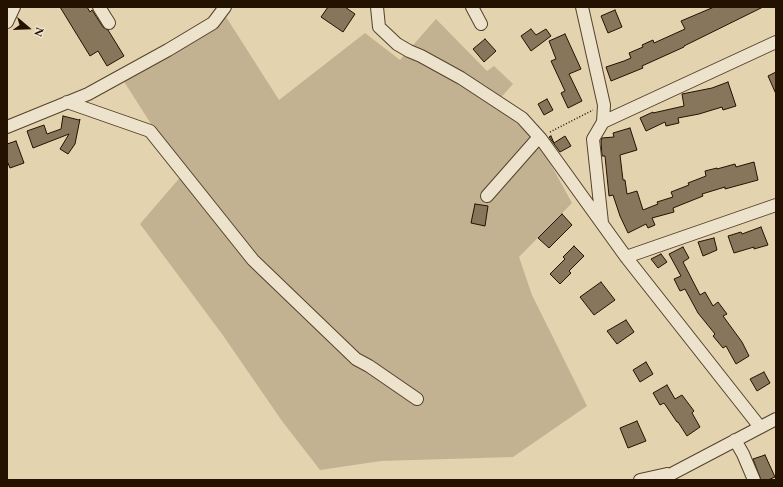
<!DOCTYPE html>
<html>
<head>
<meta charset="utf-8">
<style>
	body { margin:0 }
	#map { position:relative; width:783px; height:487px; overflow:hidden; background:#e3d3af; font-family:"EB Garamond",serif }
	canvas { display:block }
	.frame { position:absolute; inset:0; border:8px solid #241200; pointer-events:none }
	.north { position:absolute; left:8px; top:8px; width:40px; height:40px; -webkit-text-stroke:3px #ede2cb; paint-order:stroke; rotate:109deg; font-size:11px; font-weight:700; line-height:16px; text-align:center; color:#241200 }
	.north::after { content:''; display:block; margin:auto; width:14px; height:18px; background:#241200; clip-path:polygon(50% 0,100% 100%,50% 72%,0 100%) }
</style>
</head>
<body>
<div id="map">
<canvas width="783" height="487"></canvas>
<div class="frame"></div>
<div class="north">N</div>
</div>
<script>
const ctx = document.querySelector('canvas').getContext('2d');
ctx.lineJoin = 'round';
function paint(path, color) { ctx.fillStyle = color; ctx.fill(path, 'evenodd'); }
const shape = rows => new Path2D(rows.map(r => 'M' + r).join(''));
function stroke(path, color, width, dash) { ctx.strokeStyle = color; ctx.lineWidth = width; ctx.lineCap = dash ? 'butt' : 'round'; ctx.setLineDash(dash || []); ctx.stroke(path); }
paint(shape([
	[221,9,279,100,365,33,400,60,436,19,487,71,494,66,513,84,495,104,539,143,572,203,519,257,532,295,587,406,513,457,381,461,320,470,282,421,222,334,140,224,183,174,123,80,172,47]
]), '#c3b291');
const building = shape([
	[60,7,87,7,90,12,92,10,103,27,108,30,124,56,107,66,98,51,90,56,60,7],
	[328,7,345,7,355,14,343,32,321,17,328,7],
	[714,7,763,7,684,46,684,47,642,66,643,68,611,81,606,67,624,61,631,58,629,53,643,47,642,45,653,40,654,43,685,29,681,21,714,7],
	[615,10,622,27,608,33,601,16,615,10],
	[531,29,536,35,546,29,551,36,531,51,521,36,531,29],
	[565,34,581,69,569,74,582,101,568,108,561,93,565,91,551,61,556,59,549,41,565,34],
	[485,39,496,51,484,62,473,49,485,39],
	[776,72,776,94,768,76,776,72],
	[728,82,736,106,723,110,722,107,699,114,678,118,679,123,666,126,665,122,646,131,640,118,653,112,653,113,684,106,682,94,712,88,728,82],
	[547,99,553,110,544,115,538,104,547,99],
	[63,116,79,120,80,119,75,144,68,154,60,149,69,134,33,148,27,131,44,125,47,134,61,129,63,116],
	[630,128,637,150,620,155,623,180,625,180,627,194,637,191,643,210,658,204,657,202,673,197,671,192,689,185,688,183,706,176,705,171,717,168,717,169,735,164,736,167,754,162,758,180,725,189,725,187,702,194,703,196,673,208,674,212,652,218,655,225,648,228,646,224,628,233,620,216,613,195,609,196,605,156,602,156,601,141,602,138,614,137,613,133,630,128],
	[551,136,554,143,565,136,571,146,560,152,549,137,551,136],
	[16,141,24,163,10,168,7,161,7,144,16,141],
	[475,204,488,206,485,226,471,223,475,204],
	[562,214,572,225,549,248,538,238,562,214],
	[761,227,768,245,754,249,754,247,734,253,728,236,741,232,742,234,761,227],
	[714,238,717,250,703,256,698,242,714,238],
	[574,246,584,256,569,271,571,273,560,284,550,274,565,259,563,257,574,246],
	[683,247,689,258,683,262,700,295,705,292,713,306,718,302,727,314,723,316,742,342,749,356,736,364,726,346,723,348,713,336,715,334,698,313,685,289,680,291,674,279,681,276,669,254,683,247],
	[661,254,667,262,658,268,651,259,661,254],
	[601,282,615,300,594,315,580,297,601,282],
	[626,320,634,332,617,344,607,331,626,320],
	[646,362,653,374,640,382,633,370,646,362],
	[764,372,770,383,757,391,750,379,764,372],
	[667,385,675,399,682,395,694,411,692,413,700,427,687,436,678,422,677,422,664,403,660,405,653,393,667,385],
	[637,421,646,441,628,448,620,428,637,421],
	[765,455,775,477,768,480,761,480,753,459,765,455]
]);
paint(building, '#87765b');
stroke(building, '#241200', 1);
const minor = shape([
	[99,7,109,23],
	[377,7,379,27,397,44,409,51,421,56,461,78,522,118,541,139,626,257,760,427],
	[472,7,481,24],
	[582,7,604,105,603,122],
	[7,22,14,7],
	[67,102,150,131,253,260,356,359,369,366,417,399],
	[7,127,88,94,168,50,213,23,225,7],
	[487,196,539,137],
	[602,223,593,139,603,122,776,42],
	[626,257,776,205],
	[735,440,743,454,754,480],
	[640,480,667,474],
	[660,480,776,419]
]);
stroke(minor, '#54422c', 14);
stroke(shape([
	[550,132,593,110]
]), '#241200', 1.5, [1, 2]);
stroke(minor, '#ede2cb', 12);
</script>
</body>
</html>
